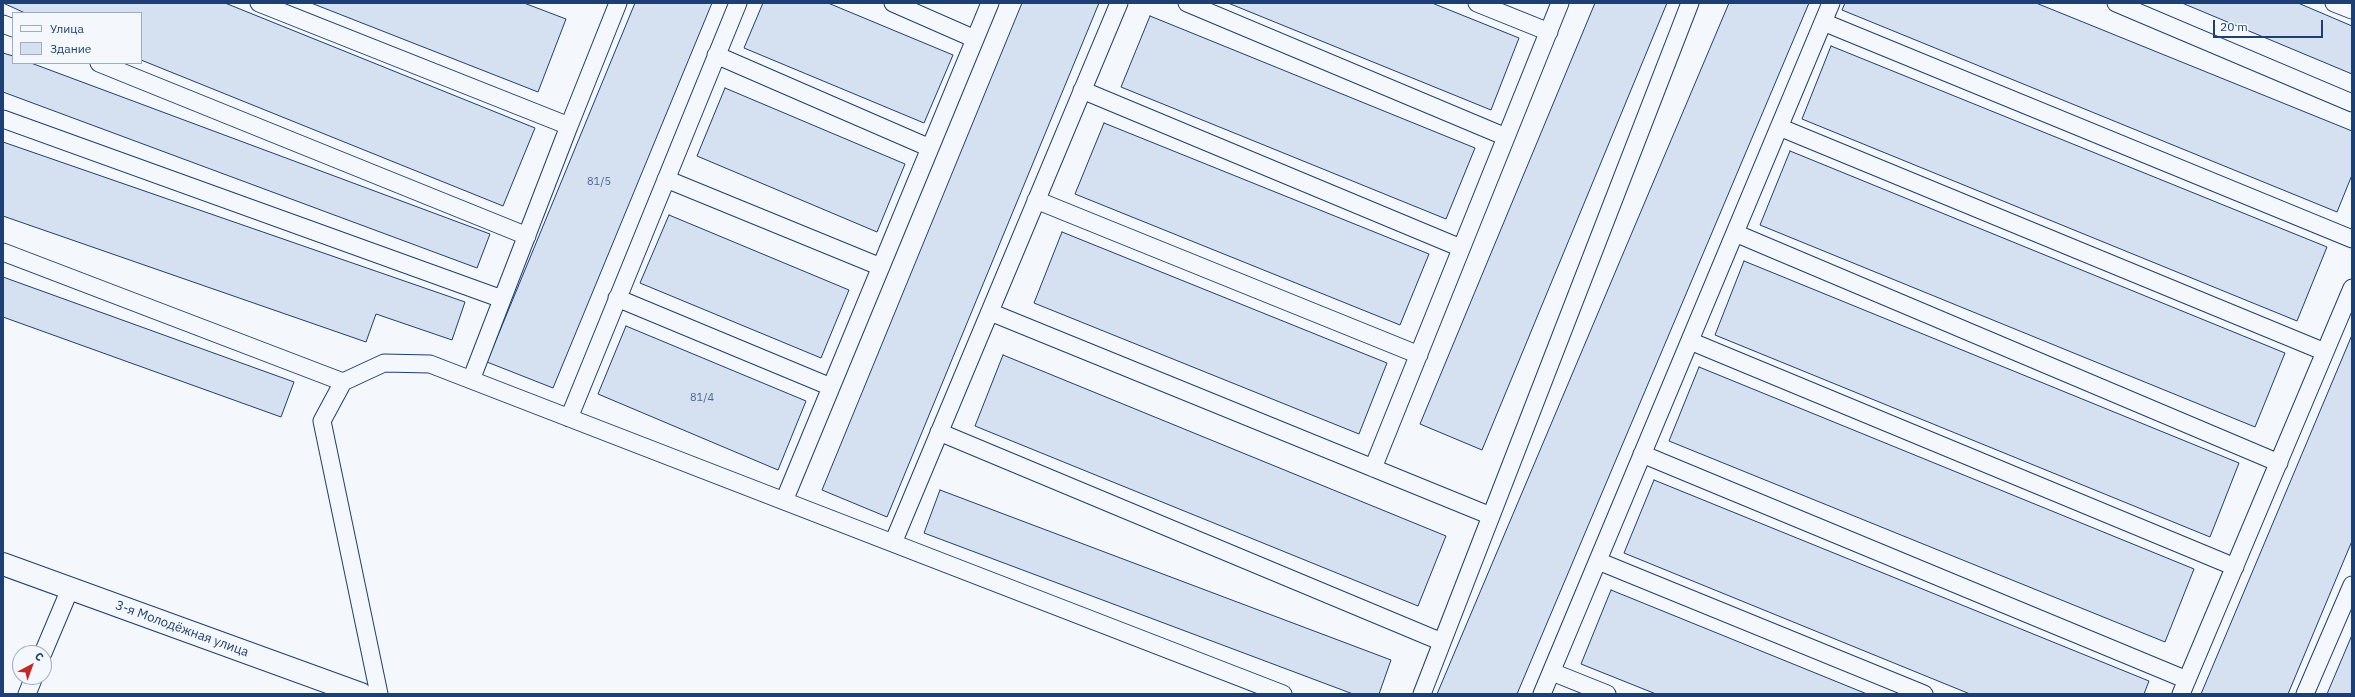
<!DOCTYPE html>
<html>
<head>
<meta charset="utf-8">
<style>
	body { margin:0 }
	#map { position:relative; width:2355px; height:697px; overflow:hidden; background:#f4f7fb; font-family:"IBM Plex Sans",sans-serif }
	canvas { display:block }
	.frame { position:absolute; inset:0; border:4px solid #1d3f73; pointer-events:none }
	.legend { position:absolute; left:12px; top:12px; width:130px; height:52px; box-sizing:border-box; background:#f4f7fb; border:1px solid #9eadc5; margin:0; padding:5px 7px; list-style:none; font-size:12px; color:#1d3f73 }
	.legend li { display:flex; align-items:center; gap:8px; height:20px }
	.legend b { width:20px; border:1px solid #9eadc5 }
	.north { position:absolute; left:12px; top:645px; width:40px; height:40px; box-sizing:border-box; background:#f4f7fb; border:1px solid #9eadc5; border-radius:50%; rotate:41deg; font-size:11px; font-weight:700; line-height:16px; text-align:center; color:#1d3f73 }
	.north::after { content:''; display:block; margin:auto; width:14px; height:18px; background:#c62828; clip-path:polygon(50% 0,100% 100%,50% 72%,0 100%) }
	.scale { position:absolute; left:2213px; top:20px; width:110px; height:18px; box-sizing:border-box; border:2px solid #1d3f73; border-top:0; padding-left:5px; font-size:12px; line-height:14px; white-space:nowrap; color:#1d3f73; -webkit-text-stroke:3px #f4f7fb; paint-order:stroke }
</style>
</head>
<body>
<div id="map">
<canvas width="2355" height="697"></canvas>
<div class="frame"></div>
<ul class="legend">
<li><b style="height:5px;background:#f4f7fb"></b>Улица</li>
<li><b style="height:11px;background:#d5e0f0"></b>Здание</li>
</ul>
<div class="north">С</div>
<div class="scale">20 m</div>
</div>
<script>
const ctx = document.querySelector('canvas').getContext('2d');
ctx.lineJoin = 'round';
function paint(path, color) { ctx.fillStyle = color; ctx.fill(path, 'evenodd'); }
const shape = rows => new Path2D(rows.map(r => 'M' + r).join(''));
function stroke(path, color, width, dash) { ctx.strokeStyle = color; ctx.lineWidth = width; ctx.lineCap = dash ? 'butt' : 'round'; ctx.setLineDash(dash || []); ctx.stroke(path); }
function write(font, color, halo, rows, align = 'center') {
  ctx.font = font + ' "IBM Plex Sans",sans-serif'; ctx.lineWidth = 3; ctx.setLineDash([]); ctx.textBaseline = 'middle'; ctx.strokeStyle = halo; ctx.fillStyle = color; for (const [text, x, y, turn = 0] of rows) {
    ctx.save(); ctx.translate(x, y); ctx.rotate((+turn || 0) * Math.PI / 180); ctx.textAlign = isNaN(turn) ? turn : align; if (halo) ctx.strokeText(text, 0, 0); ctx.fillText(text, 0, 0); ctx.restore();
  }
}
const building = shape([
	[3,3,225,3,535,128,503,206,141,60,141,13,25,13,3,3],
	[311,3,524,3,566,19,538,92,311,3],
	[635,3,712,3,553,388,487,362,635,3],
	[763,3,828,3,953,55,924,123,744,48,763,3],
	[1022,3,1099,3,887,517,822,490,1022,3],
	[1228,3,1432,3,1519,38,1491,110,1228,3],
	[1595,3,1667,3,1482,450,1420,424,1595,3],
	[1729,3,1809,3,1517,694,1437,694,1729,3],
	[1845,3,2036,3,2352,131,2352,175,2337,212,1842,10,1845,3],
	[2182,3,2298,3,2352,26,2352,74,2182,3],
	[1150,16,1475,148,1446,219,1121,87,1150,16],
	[1831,46,2327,247,2297,321,1802,119,1831,46],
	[3,53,13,56,13,63,31,63,490,234,477,268,3,92,3,53],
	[725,88,905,164,877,232,697,156,725,88],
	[1104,123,1429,254,1400,325,1075,194,1104,123],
	[3,142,465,302,452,340,376,314,366,342,3,216,3,142],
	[1790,151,2285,353,2255,427,1760,225,1790,151],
	[669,215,849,290,821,358,640,283,669,215],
	[1062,232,1387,363,1359,434,1034,303,1062,232],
	[1744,261,2239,463,2210,537,1715,335,1744,261],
	[3,277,294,382,281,417,3,317,3,277],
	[626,326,806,401,778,470,598,394,626,326],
	[2352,335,2352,541,2288,694,2201,694,2352,335],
	[1003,355,1446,536,1418,606,975,426,1003,355],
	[1699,367,2194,569,2165,642,1669,441,1699,367],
	[1654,480,2149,681,2144,694,1970,694,1624,553,1654,480],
	[940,490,1391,660,1379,694,1353,694,924,533,940,490],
	[1611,590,1867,694,1656,694,1581,664,1611,590],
	[2352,635,2352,694,2327,694,2352,635]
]);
paint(building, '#d5e0f0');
stroke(building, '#1d3f73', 1);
const lane = shape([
	[259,3,569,126,618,3],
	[893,3,975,39],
	[1187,3,1506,137],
	[1477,3,1549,32],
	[2116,3,2352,103],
	[2334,3,2352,10],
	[1823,22,2352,239],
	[3,24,13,28],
	[716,55,930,148],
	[99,63,527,236],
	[1082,90,1461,248],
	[3,119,502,299],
	[1779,127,2325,352],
	[666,179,881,267],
	[1036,200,1419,355],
	[1735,233,2279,463],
	[3,252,343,382],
	[617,298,831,387],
	[990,312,1491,516],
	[1690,341,2235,567],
	[471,380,569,126],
	[569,418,738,3],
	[939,432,1442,642],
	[1642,454,2187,680],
	[1373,468,1560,3],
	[784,501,990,3],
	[893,543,1119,3],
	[1598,561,1924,694],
	[43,653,70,589],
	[1552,672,1607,694],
	[27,694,34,677],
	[379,694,322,421,343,382,384,363,430,364,1283,694],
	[1422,694,1690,3],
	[1542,694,1831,3],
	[2181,694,2352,288],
	[2305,694,2352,585]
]);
const secondary = shape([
	[3,564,361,694]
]);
stroke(lane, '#1d3f73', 19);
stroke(secondary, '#1d3f73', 24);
stroke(lane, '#f4f7fb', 17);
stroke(secondary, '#f4f7fb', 22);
write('11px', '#4b6792', null, [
	["81/5",599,182],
	["81/4",702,398]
]);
write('13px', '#1d3f73', '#f4f7fb', [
	["3-я Молодёжная улица",182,629,20]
]);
</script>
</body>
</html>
